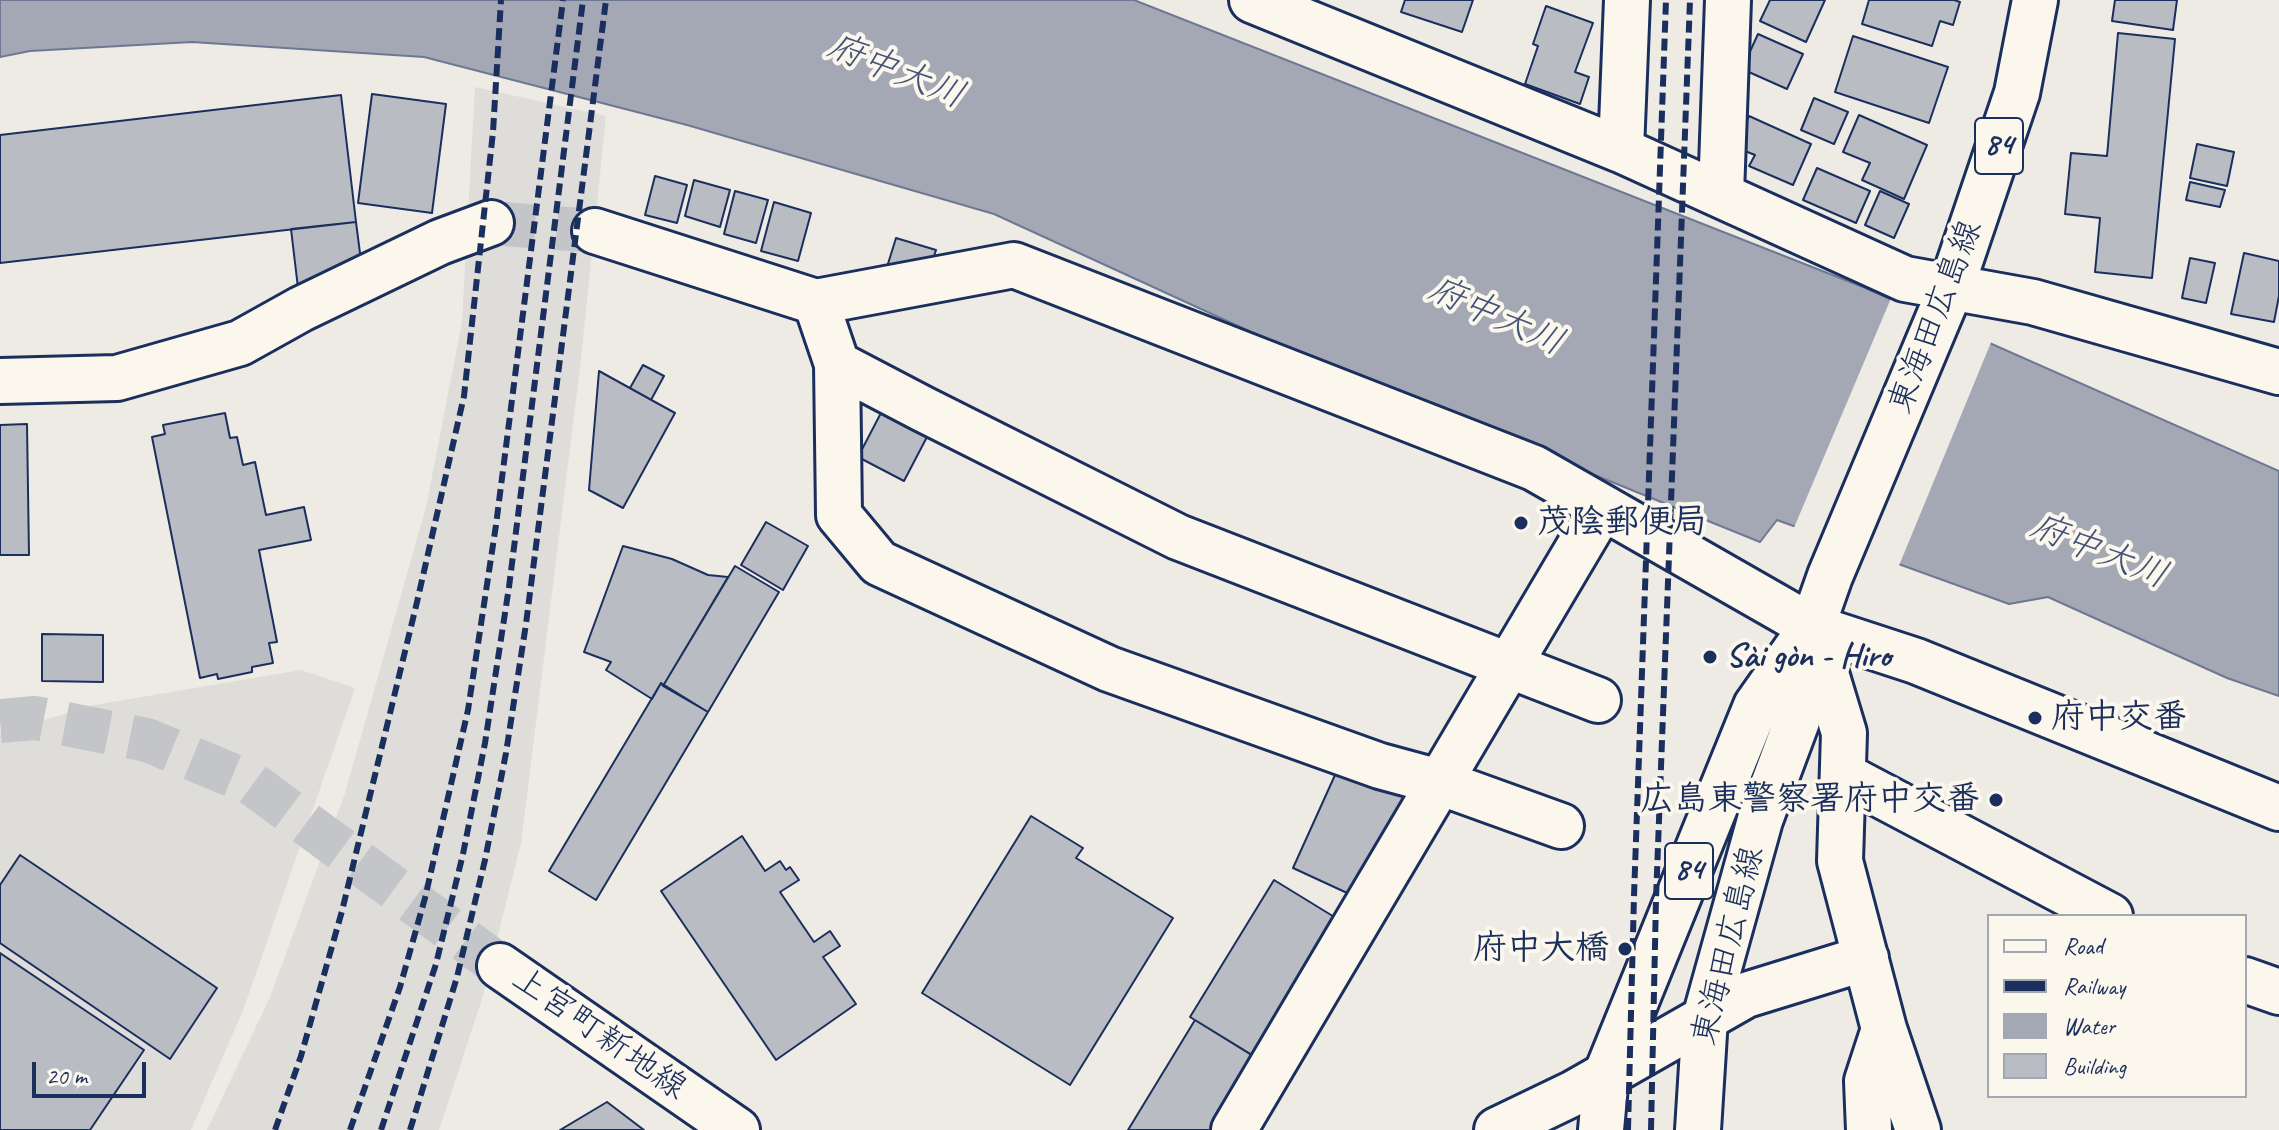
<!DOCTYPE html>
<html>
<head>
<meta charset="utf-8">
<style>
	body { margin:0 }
	#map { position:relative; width:2279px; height:1130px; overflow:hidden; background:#eeebe4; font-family:Caveat,sans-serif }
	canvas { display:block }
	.legend { position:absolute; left:1987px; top:914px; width:260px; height:184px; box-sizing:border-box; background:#fbf7ec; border:2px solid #a1a7b3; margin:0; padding:10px 14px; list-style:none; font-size:24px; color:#1b2f5e }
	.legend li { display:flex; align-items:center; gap:16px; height:40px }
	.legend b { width:40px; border:2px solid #a1a7b3 }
	.scale { position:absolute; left:32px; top:1062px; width:114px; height:36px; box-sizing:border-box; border:4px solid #1b2f5e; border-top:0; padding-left:10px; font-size:24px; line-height:28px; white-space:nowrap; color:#1b2f5e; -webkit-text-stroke:6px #fbf7ec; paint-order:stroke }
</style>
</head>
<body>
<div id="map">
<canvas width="2279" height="1130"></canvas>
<ul class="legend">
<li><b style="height:10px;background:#fbf7ec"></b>Road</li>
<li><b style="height:10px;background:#1b2f5e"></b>Railway</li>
<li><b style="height:22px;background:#a3a8b4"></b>Water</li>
<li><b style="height:22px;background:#b9bcc3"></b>Building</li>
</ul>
<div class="scale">20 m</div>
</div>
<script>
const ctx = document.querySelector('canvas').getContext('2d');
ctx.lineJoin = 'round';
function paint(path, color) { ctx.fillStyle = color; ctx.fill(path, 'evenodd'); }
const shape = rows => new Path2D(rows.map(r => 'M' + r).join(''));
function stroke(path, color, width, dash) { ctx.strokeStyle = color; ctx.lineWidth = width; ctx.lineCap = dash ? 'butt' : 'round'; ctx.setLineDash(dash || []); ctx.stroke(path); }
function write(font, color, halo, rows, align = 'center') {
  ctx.font = font + ' Caveat,"Klee One",sans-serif'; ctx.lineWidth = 8; ctx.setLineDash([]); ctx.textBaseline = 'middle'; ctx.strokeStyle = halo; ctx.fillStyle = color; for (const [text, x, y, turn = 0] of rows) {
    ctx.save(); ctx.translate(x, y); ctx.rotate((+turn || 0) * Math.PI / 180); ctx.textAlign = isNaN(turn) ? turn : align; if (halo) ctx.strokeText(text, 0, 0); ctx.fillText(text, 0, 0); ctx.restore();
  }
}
paint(shape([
	[475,87,606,116,580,368,521,843,482,999,439,1130,207,1130,270,997,345,793,426,507,462,322],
	[301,670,355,688,244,1008,191,1130,0,1130,0,733,94,705]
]), '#deddda');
const water = shape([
	[0,0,1134,0,1863,287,2279,471,2279,696,2227,678,2048,597,2009,604,1777,520,1760,542,1323,365,994,214,687,125,424,57,192,42,30,51,0,57,0,0]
]);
paint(water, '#a3a8b4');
stroke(water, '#6d7892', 2);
paint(shape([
	[1892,296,1992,340,1898,568,1793,530]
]), '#eeebe4');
const building = shape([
	[1405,0,1473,0,1462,32,1401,12,1405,0],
	[1770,0,1825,0,1806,42,1760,21,1770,0],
	[1869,0,1954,0,1960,2,1953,25,1940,21,1932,46,1862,24,1869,0],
	[2115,0,2177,0,2173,30,2112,21,2115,0],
	[1546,6,1593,23,1575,72,1589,77,1580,104,1525,84,1538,46,1533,44,1546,6],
	[2118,33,2175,39,2152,278,2095,272,2100,218,2065,214,2071,153,2107,156,2118,33],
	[1758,34,1803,54,1787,89,1742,69,1758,34],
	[1853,36,1948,67,1929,123,1835,92,1853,36],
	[372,94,446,104,432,213,358,203,372,94],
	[341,95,356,222,0,263,0,135,341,95],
	[1814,98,1848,112,1834,144,1801,130,1814,98],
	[1859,115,1927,145,1904,199,1862,180,1870,163,1843,152,1859,115],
	[1749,116,1811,144,1793,185,1749,166,1755,155,1735,147,1749,116],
	[2197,144,2234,152,2227,186,2190,178,2197,144],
	[1817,168,1870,191,1856,223,1803,200,1817,168],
	[655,176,687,185,677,223,645,215,655,176],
	[694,180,730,190,720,227,685,216,694,180],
	[2190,182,2225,190,2220,207,2186,200,2190,182],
	[735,191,768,200,756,243,724,234,735,191],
	[1880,191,1909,204,1894,238,1865,225,1880,191],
	[774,202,811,213,798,261,761,251,774,202],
	[356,222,361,261,298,288,291,229,356,222],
	[896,238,936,250,930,269,887,267,896,238],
	[2244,253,2279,261,2279,296,2274,322,2231,314,2244,253],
	[2190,258,2215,263,2206,303,2182,298,2190,258],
	[643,365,664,376,651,400,630,388,643,365],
	[599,371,675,413,623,508,589,490,599,371],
	[882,411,928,435,904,481,858,457,882,411],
	[225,413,230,438,237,437,243,465,255,462,266,515,304,507,311,540,259,550,277,642,269,643,273,663,252,667,252,672,218,679,217,674,200,678,152,437,165,434,163,425,225,413],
	[27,424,29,555,0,555,0,425,27,424],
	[766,522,808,546,783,590,741,565,766,522],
	[623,546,672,559,708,575,728,577,663,686,661,683,652,699,606,670,611,662,584,652,623,546],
	[735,566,779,592,708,712,663,686,735,566],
	[42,634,103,635,103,682,42,681,42,634],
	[661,683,708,712,596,900,549,871,661,683],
	[1340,764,1405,794,1358,898,1293,868,1340,764],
	[1031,816,1083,848,1076,858,1173,918,1070,1085,922,993,1031,816],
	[742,836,765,871,780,861,786,870,790,867,799,880,780,892,814,942,830,931,840,946,823,957,856,1004,776,1060,661,891,742,836],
	[20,855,217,988,170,1059,0,943,0,885,20,855],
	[1274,880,1349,926,1266,1064,1190,1017,1274,880],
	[0,953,144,1050,90,1130,0,1130,0,953],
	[1195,1020,1262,1061,1221,1130,1128,1130,1195,1020],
	[607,1102,644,1130,560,1130,607,1102]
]);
paint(building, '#b9bcc3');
stroke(building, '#1b2f5e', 2);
stroke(shape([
	[491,223,595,231]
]), '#c4c5c9', 44, [44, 22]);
stroke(shape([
	[0,721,35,718,147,740,251,783,500,966]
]), '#c4c5c9', 44, [44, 22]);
const minor = shape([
	[1252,0,1621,150,1905,279,2033,302,2279,372],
	[1621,150,1627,0],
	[1721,194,1728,0],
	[595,231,816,302,1014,265,1534,468,1812,627,1916,661,2279,808],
	[816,302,837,364,923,409,1178,537,1598,700],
	[837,364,839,515,879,563,1109,669,1380,766,1439,782,1561,826],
	[0,381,117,378,240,343,301,309,440,242,491,223],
	[1812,627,1844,733,1840,861,1884,1029,1918,1130],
	[1843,775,2110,916],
	[2245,980,2279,992],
	[1234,1130,1602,508],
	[1497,1130,1574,1093,1746,995,1866,958],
	[1869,1130,1867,1081,1884,1029]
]);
const major = shape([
	[500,966,737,1130],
	[1601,1130,1606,1075,1756,706,1806,635],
	[1698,1130,1705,1018,1760,820,1797,721,1812,627,1830,576,1951,288,2017,93,2035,0]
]);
stroke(minor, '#1b2f5e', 50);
stroke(major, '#1b2f5e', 50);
stroke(minor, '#fbf7ec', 44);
stroke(major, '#fbf7ec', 44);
stroke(shape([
	[275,1130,301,1056,342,911,417,602,464,396,493,132,501,0],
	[350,1130,400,987,425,898,468,710,496,525,563,0],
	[381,1130,436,964,463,854,485,743,509,587,583,0],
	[410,1130,457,977,485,860,506,753,526,624,606,0],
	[1628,1130,1634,896,1666,0],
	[1651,1130,1656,899,1690,0]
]), '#1b2f5e', 6, [12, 6]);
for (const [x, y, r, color] of [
	[1521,523,8,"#1b2f5e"],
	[1710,657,8,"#1b2f5e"],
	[2035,718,8,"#1b2f5e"],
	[1996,800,8,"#1b2f5e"],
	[1625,949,8,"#1b2f5e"]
]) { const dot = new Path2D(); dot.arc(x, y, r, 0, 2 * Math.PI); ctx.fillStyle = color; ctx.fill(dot); stroke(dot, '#fbf7ec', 3); }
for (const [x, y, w] of [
	[1999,146,48],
	[1689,871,48]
]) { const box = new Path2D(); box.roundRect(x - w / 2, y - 28, w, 56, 6); ctx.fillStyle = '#fbf7ec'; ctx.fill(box); stroke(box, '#1b2f5e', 2); }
write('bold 32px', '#1b2f5e', null, [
	["84",1999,146],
	["84",1689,871]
]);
write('34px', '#1b2f5e', '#fbf7ec', [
	["東海田広島線",1936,317,-69],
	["東海田広島線",1729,946,-76],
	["上宮町新地線",599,1034,35]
]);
write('bold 34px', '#1b2f5e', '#fbf7ec', [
	["茂陰郵便局",1537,523],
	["Sài gòn - Hiro",1726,657],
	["府中交番",2051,718],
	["広島東警察署府中交番",1980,800,"right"],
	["府中大橋",1609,949,"right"]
], 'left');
write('italic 36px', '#445378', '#fbf7ec', [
	["府中大川",896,72,22],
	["府中大川",1496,317,24],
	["府中大川",2099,552,22]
]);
</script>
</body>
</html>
